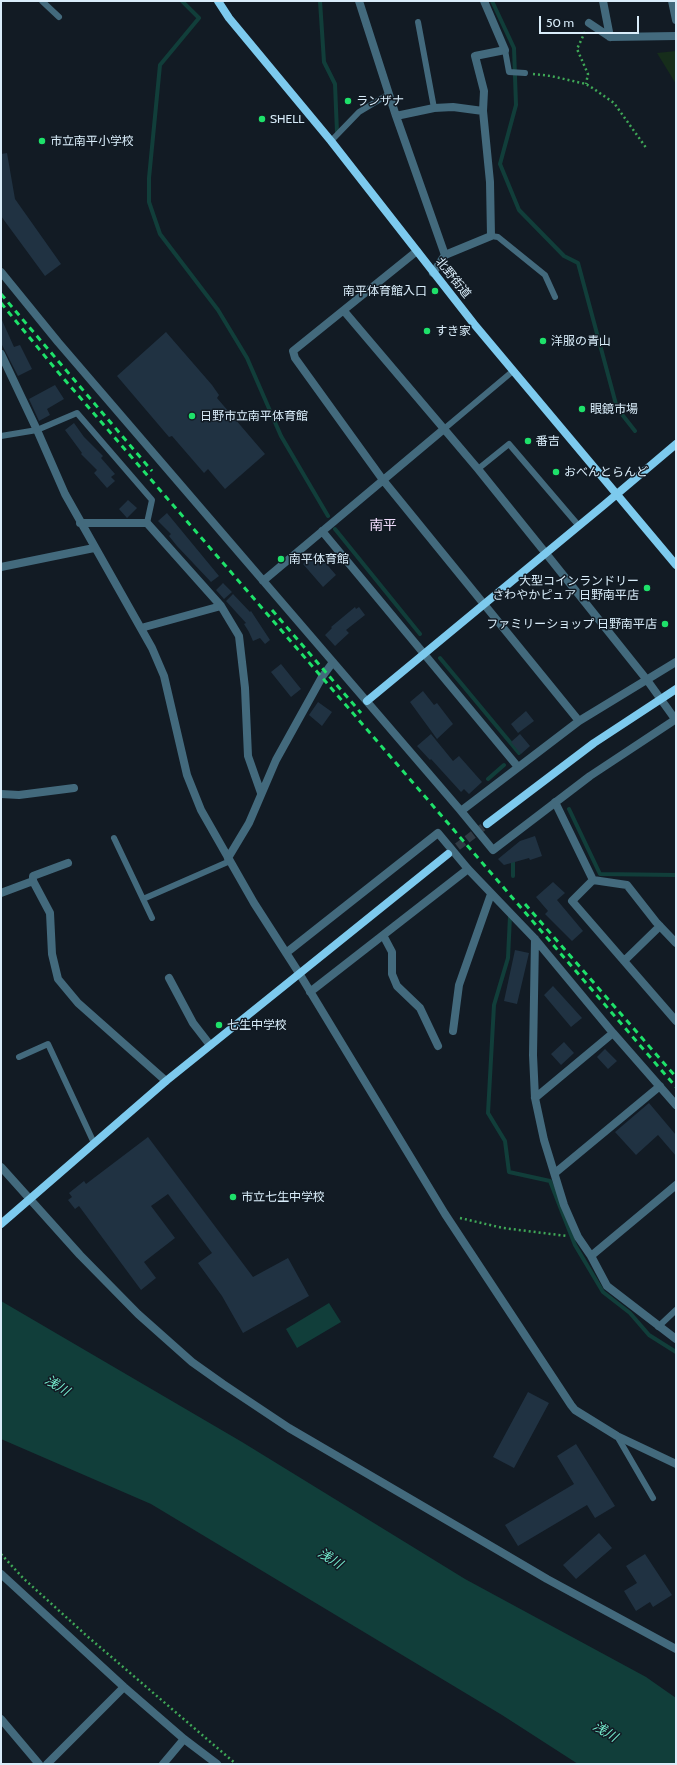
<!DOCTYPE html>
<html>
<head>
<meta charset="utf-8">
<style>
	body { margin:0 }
	#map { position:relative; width:677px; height:1765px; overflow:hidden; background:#121b24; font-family:Cabin,sans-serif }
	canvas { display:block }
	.frame { position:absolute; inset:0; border:2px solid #d9edfa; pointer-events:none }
	.scale { position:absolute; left:539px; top:16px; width:100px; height:18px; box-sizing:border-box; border:2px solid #d9edfa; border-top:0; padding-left:5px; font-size:12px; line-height:14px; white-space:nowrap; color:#d9edfa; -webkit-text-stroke:3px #121b24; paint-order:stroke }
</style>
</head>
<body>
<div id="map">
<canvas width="677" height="1765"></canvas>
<div class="frame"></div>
<div class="scale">50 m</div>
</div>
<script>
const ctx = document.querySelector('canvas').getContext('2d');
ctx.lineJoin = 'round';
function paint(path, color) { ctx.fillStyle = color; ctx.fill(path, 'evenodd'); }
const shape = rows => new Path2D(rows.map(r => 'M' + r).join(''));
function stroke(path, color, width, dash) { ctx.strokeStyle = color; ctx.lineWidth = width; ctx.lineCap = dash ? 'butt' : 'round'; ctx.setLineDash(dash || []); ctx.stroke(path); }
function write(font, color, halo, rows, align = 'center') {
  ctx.font = font + ' Cabin,"Noto Sans JP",sans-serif'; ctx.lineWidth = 3; ctx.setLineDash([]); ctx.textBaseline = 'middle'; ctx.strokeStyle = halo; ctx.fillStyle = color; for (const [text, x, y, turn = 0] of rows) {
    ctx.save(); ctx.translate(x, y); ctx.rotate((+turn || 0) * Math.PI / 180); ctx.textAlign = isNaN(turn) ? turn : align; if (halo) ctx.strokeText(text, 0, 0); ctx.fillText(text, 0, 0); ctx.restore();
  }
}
paint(shape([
	[676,51,676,84,657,53]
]), '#162d1b');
paint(shape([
	[1,1301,242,1442,465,1579,646,1677,676,1698,676,1764,578,1764,502,1715,151,1504,1,1439],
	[329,1303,341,1322,297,1348,286,1329]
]), '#113e3a');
stroke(shape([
	[182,1,199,18,160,65,149,178,149,202,160,234,218,310,247,358,281,436,328,516],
	[320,1,324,62,335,84,337,132],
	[492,1,514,48,516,105,500,164,519,210,564,256,578,263,617,408,635,431],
	[335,529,420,634],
	[440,658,519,753],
	[488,779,504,765],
	[569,809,600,874,676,875],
	[513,876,513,859],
	[510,916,508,958,494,1005,488,1113,505,1141,509,1172,550,1181,575,1245,603,1292,630,1313,649,1335,676,1352]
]), '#113e3a', 4);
paint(shape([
	[7,153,15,199,61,264,45,276,1,216,1,154],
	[1,318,14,347,20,345,32,369,18,376,1,343],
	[166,332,212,385,219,395,217,398,265,454,225,489,208,469,204,473,172,436,169,437,117,376],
	[55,385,64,399,47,409,50,415,39,421,29,399],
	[74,423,84,437,103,456,101,458,115,474,111,477,115,481,107,488,94,473,97,470,81,454,82,453,65,430],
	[128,500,137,508,127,518,119,509],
	[167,513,219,576,211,582,177,546,169,536,171,534,158,521],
	[316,552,336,575,323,587,303,564],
	[223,583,232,592,224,599,216,590],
	[233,594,250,612,251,611,270,640,265,644,260,638,253,641,249,632,244,624,246,623,226,601],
	[355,607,356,609,359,607,365,615,346,630,349,633,335,646,325,635,332,628,331,627],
	[281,664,301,689,291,697,271,672],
	[423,691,434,705,437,703,453,724,437,739,410,702],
	[318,702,332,712,322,726,309,715],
	[526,711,534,721,518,733,511,724],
	[431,734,453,761,459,756,482,782,469,794,464,789,461,792,431,759,430,760,417,746],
	[520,734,530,746,521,754,511,742],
	[535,836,542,856,530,860,529,858,504,865,498,859,520,841],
	[553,882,565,893,557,900,583,931,572,941,545,914,548,911,536,897],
	[515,950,529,953,517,1004,504,1001],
	[553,986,582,1018,571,1027,544,995],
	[564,1042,574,1053,561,1065,551,1054],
	[605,1049,617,1061,608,1069,597,1057],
	[649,1103,676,1135,676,1156,658,1135,636,1155,615,1132],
	[148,1137,253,1277,288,1258,309,1296,243,1333,222,1296,198,1263,212,1253,168,1194,151,1206,175,1238,144,1262,156,1278,141,1290,79,1206,75,1209,68,1200,72,1197,69,1193,84,1181,86,1184],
	[528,1392,549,1403,514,1468,493,1457],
	[576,1444,615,1506,595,1518,587,1505,518,1546,505,1525,574,1484,557,1456],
	[599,1533,612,1548,576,1579,563,1565],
	[645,1554,672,1595,653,1607,650,1602,636,1611,624,1591,637,1583,626,1566]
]), '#203242');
stroke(shape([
	[448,854,487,824]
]), '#303a44', 8, [8, 4]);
stroke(shape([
	[585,32,577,49,588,74,586,84],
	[533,74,551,76,586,84,594,89,614,103,647,149],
	[460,1218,503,1228,567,1236],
	[1,1554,23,1578,87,1636,236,1764]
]), '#3fa857', 2.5, [2, 3]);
stroke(shape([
	[42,1,59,17],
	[418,22,434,108],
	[505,50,509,72,525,73],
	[331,141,359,112,389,94],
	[491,236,498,237,545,275,555,297],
	[444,429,513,371],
	[1,436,37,430,77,413,152,500,147,523],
	[478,469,509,444,579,526],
	[114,838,152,918],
	[143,899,230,861],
	[19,1057,48,1044,94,1143],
	[658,1327,676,1310],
	[617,1436,653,1498]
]), '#436a7d', 6);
stroke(shape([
	[359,1,396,116,445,255],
	[603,1,610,37,676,36],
	[672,1,676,20],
	[589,23,610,37],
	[396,116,434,108,453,107,483,111],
	[417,251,293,351,295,358,383,480,579,721],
	[1,272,58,342,461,811],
	[433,273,445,255,491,236,490,182,483,111,484,91,475,56,505,50,484,1],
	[344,311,478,469,552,561,647,680,675,719],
	[1,354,37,430,65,494,152,648,164,676,187,775,201,810,254,903,299,973,445,1214,571,1405,575,1410,617,1436,676,1464],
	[80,523,147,523,221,606,239,636,245,688,248,756,261,793],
	[322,531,518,767],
	[1,567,94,548],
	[263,581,444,429],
	[141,628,221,606],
	[676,662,579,721,461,811,493,850,590,776,676,719],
	[1,794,19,795,74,788],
	[555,802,593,880,627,885,656,922,676,943],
	[228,858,249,823,276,760,322,677,333,662],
	[593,880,572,901,676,1021],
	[33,881,33,876,68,863],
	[1,893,33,881,50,913,52,954,58,979,78,1003,166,1081],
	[383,935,392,952,392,974,397,986,420,1008,438,1046],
	[535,939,533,1055,535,1098,544,1140,564,1205,578,1237,591,1256,607,1286,676,1339],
	[286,953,438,833,468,869,535,939,613,1033,676,1105],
	[624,961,660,926],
	[169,978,193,1023,210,1045],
	[310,992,468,869],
	[453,1031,459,985,491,894],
	[535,1098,613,1033],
	[1,1167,80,1255,138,1314,192,1362,223,1384,289,1428,467,1532,547,1579,676,1649],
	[555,1173,660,1086],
	[591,1256,676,1185],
	[1,1574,124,1687,184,1739,217,1764],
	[1,1719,39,1764],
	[47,1764,124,1687],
	[163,1764,184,1739]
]), '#436a7d', 8);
stroke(shape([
	[218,1,229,18,331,141,474,324,676,565],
	[367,701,604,505,676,444],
	[487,824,594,743,676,689],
	[1,1224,166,1081,448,854]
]), '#7dcaee', 8);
stroke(shape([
	[1,294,152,471],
	[1,303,58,372,676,1087],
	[272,610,361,713],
	[525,904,676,1077]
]), '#1ee16a', 3, [6, 5]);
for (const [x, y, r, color] of [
	[348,101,4,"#1ee16a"],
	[262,119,4,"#1ee16a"],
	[42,141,4,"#1ee16a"],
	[435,291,4,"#1ee16a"],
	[427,331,4,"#1ee16a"],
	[543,341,4,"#1ee16a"],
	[582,409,4,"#1ee16a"],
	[192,416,4,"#1ee16a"],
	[528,441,4,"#1ee16a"],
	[556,472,4,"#1ee16a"],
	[281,559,4,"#1ee16a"],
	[647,588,4,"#1ee16a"],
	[665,624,4,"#1ee16a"],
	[219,1025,4,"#1ee16a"],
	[233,1197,4,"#1ee16a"]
]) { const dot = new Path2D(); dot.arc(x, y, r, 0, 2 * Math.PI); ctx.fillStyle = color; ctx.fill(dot); stroke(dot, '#121b24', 1.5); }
write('12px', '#d9edfa', '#121b24', [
	["ランザナ",356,101],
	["SHELL",270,119],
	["市立南平小学校",50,141],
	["南平体育館入口",427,291,"right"],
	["すき家",435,331],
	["洋服の青山",551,341],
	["眼鏡市場",590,409],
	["日野市立南平体育館",200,416],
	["番吉",536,441],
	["おべんとらんど",564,472],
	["南平体育館",289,559],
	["大型コインランドリー",639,581,"right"],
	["さわやかピュア 日野南平店",639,595,"right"],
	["ファミリーショップ 日野南平店",657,624,"right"],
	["七生中学校",227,1025],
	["市立七生中学校",241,1197]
], 'left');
write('12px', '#d9edfa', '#121b24', [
	["北野街道",453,278,51]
]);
write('italic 13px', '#75edcf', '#121b24', [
	["浅川",57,1386,32],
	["浅川",330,1559,32],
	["浅川",605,1732,31]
]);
write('14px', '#efdbfa', '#121b24', [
	["南平",383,526]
]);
</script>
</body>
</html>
